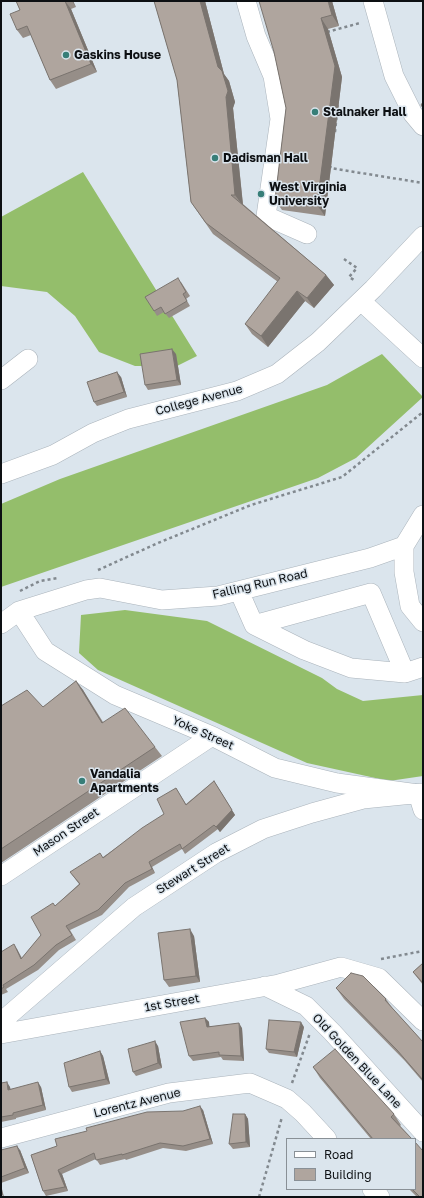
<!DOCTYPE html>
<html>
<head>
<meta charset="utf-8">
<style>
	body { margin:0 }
	#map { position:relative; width:424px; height:1198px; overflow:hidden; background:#dbe5ed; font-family:"Golos Text",sans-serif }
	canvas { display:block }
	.frame { position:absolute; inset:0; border:2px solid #0d1013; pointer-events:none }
	.legend { position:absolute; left:286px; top:1138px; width:130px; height:52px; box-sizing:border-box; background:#dbe5ed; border:1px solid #899096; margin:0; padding:5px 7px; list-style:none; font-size:12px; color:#0d1013 }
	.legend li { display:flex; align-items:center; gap:8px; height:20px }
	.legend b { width:20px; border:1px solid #899096 }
</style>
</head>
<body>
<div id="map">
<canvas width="424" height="1198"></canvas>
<div class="frame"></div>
<ul class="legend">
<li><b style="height:5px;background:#fff"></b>Road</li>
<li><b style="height:11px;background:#afa59e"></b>Building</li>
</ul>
</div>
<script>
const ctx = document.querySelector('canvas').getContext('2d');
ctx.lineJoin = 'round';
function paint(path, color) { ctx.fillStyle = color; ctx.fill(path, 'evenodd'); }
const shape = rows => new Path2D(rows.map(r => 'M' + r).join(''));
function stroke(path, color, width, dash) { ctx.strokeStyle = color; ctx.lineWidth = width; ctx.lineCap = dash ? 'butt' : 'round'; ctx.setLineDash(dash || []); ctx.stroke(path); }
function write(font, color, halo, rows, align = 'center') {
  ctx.font = font + ' "Golos Text",sans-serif'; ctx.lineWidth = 3; ctx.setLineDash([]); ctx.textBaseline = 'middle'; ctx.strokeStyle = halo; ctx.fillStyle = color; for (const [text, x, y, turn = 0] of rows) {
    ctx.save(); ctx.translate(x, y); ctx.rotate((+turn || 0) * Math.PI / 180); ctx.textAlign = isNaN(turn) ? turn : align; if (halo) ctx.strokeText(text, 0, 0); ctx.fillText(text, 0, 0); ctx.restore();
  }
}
paint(shape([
	[83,172,197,356,177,366,135,366,99,352,75,316,47,292,1,286,1,217],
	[382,354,423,397,356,458,318,478,1,587,1,504,60,479,327,385],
	[125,610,207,621,322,678,337,689,363,701,423,695,423,776,389,781,307,763,98,670,79,653,81,615]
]), '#94be6b');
const minor = shape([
	[246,1,256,36,273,76,280,119,266,216,307,234],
	[373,1,394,76,413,114,423,126],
	[361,301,423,358],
	[1,380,28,359],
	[1,474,53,455,93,433,128,419,237,391,277,374,318,342,373,289,423,236],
	[423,515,404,546,404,572,410,606,423,622],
	[239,591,254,625,304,650,351,668,405,673,423,667],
	[19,611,45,651,115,695,212,736,275,768,337,783,418,794,423,810],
	[1,624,19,611,86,590,100,588,162,600,218,596,370,558,404,546],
	[254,625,371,593,405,673],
	[1,876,212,736],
	[265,986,306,1006,332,1032,423,1132],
	[1,1022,134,907,216,853,263,829,312,813,363,799,423,793],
	[1,1034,279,984,341,967,379,978,423,1021],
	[1,1138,169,1093,250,1083,287,1099,303,1113,327,1139],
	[372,1189,380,1197]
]);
stroke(minor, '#aab3bb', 20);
stroke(shape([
	[327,32,360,23],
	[335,132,338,103],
	[331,166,330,168,423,183],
	[344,259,357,268,349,277,356,281],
	[98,570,158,543,251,505,342,477,423,412],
	[20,591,40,581,58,578],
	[381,959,423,951],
	[292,1083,310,1033],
	[259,1197,282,1117]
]), '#82898f', 2.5, [3, 3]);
stroke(minor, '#fff', 19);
paint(shape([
	[16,1,73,1,76,7,71,9,97,72,56,89,50,80,31,35,23,38,17,30,20,10],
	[154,1,205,1,224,74,229,81,235,102,233,108,243,204,326,275,334,285,314,308,305,301,268,347,252,334,245,324,278,282,213,234,191,202,177,80],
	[332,1,339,26,328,29,342,77,325,216,282,210,275,200,286,108,274,52],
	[181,282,190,296,186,299,190,306,169,318,164,312,157,316,154,311],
	[176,354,181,385,148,390,145,385],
	[121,377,127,397,97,406,94,402],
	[76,681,83,690,103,722,155,747,162,756,1,863,1,706,43,707],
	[214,781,235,815,220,832,218,829,185,854,182,849,152,867,155,873,129,887,102,915,70,930,76,940,59,950,38,970,6,989,8,992,1,995,1,952,17,949,22,958,41,935,55,906,79,884,70,872,103,857,164,814,176,788,186,804],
	[194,936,200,982,169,987,164,980],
	[423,963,423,985,413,972],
	[336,988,386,999,393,1009,423,1042,423,1082,405,1061,344,999],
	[205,1018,209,1022,209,1026,242,1028,244,1061,223,1060,221,1057,193,1061,189,1056],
	[304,1027,297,1057,269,1053,266,1049],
	[158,1046,162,1068,136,1076,133,1072],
	[100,1051,103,1056,110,1084,72,1092,69,1087],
	[313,1067,394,1114,401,1125,400,1126,412,1139,371,1139,320,1078],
	[1,1083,10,1087,10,1089,41,1087,46,1110,16,1118,16,1119,1,1122],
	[203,1110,213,1144,186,1151,163,1148,126,1160,125,1159,100,1165,96,1159,62,1174,68,1191,46,1196,43,1191,31,1155,183,1111],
	[245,1114,248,1119,250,1147,233,1149,229,1144],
	[1,1150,20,1150,29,1173,1,1183],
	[409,1189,415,1189,423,1197,417,1197]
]), '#968e88');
paint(shape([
	[65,1,71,9,97,72,91,64],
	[72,1,73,1,76,7],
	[200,1,205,1,224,74,229,81,235,102,233,108,243,206,235,195],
	[328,1,332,1,339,26,332,15],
	[321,18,328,29,342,77,325,216,317,205],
	[326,275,334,285,314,308,307,298],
	[297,291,305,301,268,347,261,336],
	[172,349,176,354,181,385,177,380],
	[117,372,121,377,127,397,124,392],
	[76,681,83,690,108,732,102,723],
	[214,781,235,815,220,832,216,827],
	[149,862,152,867,155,873,152,869],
	[190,929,194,936,200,982,196,976],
	[14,944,17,949,24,964,21,959],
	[205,1018,209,1022,210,1032,207,1027],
	[301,1022,304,1027,297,1057,294,1052],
	[239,1023,242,1028,244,1061,241,1056],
	[155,1041,158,1046,162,1068,158,1063],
	[100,1051,103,1056,110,1084,106,1079],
	[7,1082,10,1087,12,1094,8,1090],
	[38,1082,41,1087,46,1110,43,1105],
	[200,1106,203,1110,213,1144,210,1139],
	[245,1114,248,1119,250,1147,246,1142],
	[17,1146,20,1150,29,1173,25,1168],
	[58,1170,62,1174,68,1191,65,1187],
	[1,1185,4,1197,1,1194]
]), '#7a746f');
const building = shape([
	[16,1,65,1,91,64,50,80,27,26,17,30,10,14,20,10,16,1],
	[154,1,200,1,218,67,222,71,228,91,226,97,235,195,231,195,326,275,307,298,297,291,261,336,245,324,280,278,206,223,191,202,177,80,154,1],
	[259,1,328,1,332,15,321,18,335,66,317,205,275,200,286,108,274,52,259,1],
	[423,102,423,108,421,105,423,102],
	[178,278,186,292,183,294,187,301,165,314,161,307,154,311,145,297,178,278],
	[172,349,177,380,145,385,140,354,172,349],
	[117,372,124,392,94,402,87,382,117,372],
	[76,681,102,723,125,708,155,747,1,849,1,706,27,690,43,707,76,681],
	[214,781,232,810,216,827,214,825,182,849,180,844,149,862,152,869,125,883,98,910,66,926,72,935,56,945,34,965,3,985,4,987,1,989,1,952,14,944,21,959,41,935,31,917,53,903,55,906,80,884,70,872,100,853,103,858,142,828,164,814,157,799,176,788,186,805,214,781],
	[190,929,196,976,164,980,158,933,190,929],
	[423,963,423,983,413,972,423,963],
	[351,973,363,976,386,999,385,1000,423,1042,423,1080,397,1050,336,988,351,973],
	[205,1018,207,1027,239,1023,241,1056,219,1055,219,1052,189,1056,180,1022,205,1018],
	[269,1020,301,1022,294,1052,266,1049,269,1020],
	[155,1041,158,1063,133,1072,128,1049,155,1041],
	[335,1049,394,1114,391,1117,412,1139,373,1139,313,1067,335,1049],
	[100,1051,106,1079,69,1087,64,1063,100,1051],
	[7,1082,8,1090,38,1082,43,1105,13,1113,13,1115,1,1117,1,1083,7,1082],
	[200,1106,210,1139,183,1146,160,1143,122,1155,122,1154,96,1160,94,1153,58,1170,65,1187,43,1191,31,1155,57,1146,55,1139,87,1131,86,1128,147,1112,183,1111,200,1106],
	[233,1114,245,1114,246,1142,229,1144,233,1114],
	[415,1142,423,1151,423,1197,420,1197,412,1189,415,1189,415,1142],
	[17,1146,25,1168,1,1177,1,1150,17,1146]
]);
paint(building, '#afa59e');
stroke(building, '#7a746f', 1);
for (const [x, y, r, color] of [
	[66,55,4,"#377e78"],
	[315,112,4,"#377e78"],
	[215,158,4,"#377e78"],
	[261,194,4,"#377e78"],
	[82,781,4,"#377e78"]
]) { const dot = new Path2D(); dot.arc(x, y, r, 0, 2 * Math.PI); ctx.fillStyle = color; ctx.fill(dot); stroke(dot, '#dbe5ed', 1.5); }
write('bold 12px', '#0d1013', '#dbe5ed', [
	["Gaskins House",74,55],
	["Stalnaker Hall",323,112],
	["Dadisman Hall",223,158],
	["West Virginia",269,187],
	["University",269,201],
	["Vandalia",90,774],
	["Apartments",90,788]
], 'left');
write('12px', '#0d1013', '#dbe5ed', [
	["College Avenue",199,400,-15],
	["Falling Run Road",260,584,-13],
	["Yoke Street",203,733,24],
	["Mason Street",66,832,-34],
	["Stewart Street",193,869,-32],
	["1st Street",172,1003,-10],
	["Old Golden Blue Lane",357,1061,47],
	["Lorentz Avenue",137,1103,-14]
]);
</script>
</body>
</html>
